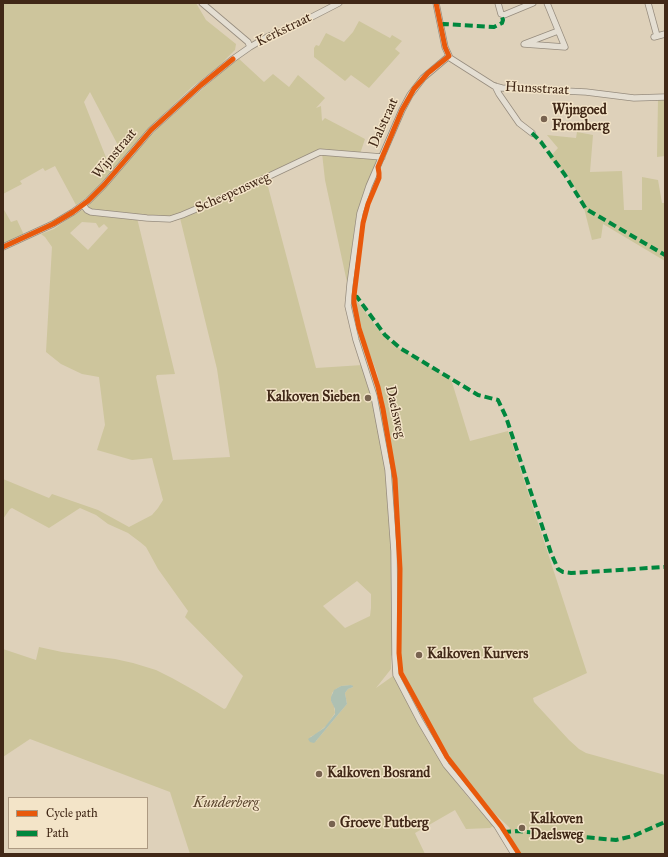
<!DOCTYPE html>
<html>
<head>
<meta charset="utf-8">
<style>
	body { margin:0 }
	#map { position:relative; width:668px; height:857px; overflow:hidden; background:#ded1ba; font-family:"IM FELL Great Primer",serif }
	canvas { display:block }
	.frame { position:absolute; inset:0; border:4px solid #412817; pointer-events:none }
	.legend { position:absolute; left:8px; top:797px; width:140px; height:52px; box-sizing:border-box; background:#f3e4c8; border:1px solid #ac9981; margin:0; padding:5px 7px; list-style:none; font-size:12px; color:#412817 }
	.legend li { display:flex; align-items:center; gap:8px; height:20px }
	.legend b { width:20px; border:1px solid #ac9981 }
</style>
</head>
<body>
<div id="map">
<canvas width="668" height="857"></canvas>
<div class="frame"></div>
<ul class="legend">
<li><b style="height:5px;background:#e8590c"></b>Cycle path</li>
<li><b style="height:5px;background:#00873e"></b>Path</li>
</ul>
</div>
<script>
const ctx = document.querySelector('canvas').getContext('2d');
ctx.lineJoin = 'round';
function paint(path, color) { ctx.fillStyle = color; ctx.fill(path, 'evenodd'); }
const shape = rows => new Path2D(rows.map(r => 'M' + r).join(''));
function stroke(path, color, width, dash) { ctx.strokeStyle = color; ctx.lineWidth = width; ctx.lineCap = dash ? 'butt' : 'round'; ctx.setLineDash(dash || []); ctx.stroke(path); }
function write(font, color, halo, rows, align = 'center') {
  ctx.font = font + ' "IM FELL Great Primer",serif'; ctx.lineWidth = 3; ctx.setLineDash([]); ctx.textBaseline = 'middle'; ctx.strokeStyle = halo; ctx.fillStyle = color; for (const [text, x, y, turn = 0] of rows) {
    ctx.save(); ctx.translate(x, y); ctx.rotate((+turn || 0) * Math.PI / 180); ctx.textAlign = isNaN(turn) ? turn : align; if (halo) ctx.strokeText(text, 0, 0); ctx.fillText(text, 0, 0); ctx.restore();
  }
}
paint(shape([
	[3,3,196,3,206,20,236,44,235,50,219,66,192,87,150,127,96,189,86,198,76,205,55,166,45,171,43,168,20,181,22,184,3,194],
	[90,92,121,151,109,165,84,102],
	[359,21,390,38,392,35,402,41,395,49,400,53,369,88,351,75,345,81,314,57,314,48,316,45,319,46,326,33,344,42,353,32],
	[237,57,264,82,273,74,289,87,298,75,325,98,316,108,321,106,322,121,325,118,365,139,360,154,320,150,242,187,172,217,94,211,88,208,89,204,157,129,223,71],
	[658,99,665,99,665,156,657,157],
	[577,132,593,135,590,172,622,171,624,210,642,210,642,177,658,180,662,203,665,203,665,261,603,224,601,238,592,240,582,200,566,173,549,158,558,148,547,135,576,138],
	[322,153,377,158,378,160,359,208,354,231,348,287,325,180],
	[266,179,316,368,363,365,379,406,384,402,377,373,366,344,357,310,356,303,357,301,377,328,389,340,399,348,451,379,470,441,508,431,587,673,533,698,534,702,569,740,579,749,586,753,665,775,665,854,516,854,507,834,510,828,495,814,444,752,437,741,404,673,400,662,400,656,401,586,397,586,392,558,394,612,398,630,398,648,391,656,391,669,376,688,393,676,442,764,467,796,493,826,490,828,466,829,455,810,415,833,425,854,190,854,170,792,30,739,3,757,3,649,36,660,39,647,62,652,115,659,133,663,156,670,172,678,197,692,224,709,226,708,243,676,185,617,188,611,158,569,146,547,140,542,128,533,108,524,96,515,80,508,49,528,12,508,10,509,3,519,3,479,49,498,52,494,98,510,129,527,152,515,158,508,163,500,152,458,132,460,97,450,105,425,99,377,82,374,61,364,46,352,52,247,45,237,41,234,54,229,80,210,96,214,137,218,175,374,157,375,156,377,173,460,230,457,217,369,180,218],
	[82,222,96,223,99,228,104,224,108,228,88,250,70,233],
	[357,581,371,594,371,608,370,616,345,628,323,606],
	[351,685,353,687,348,689,345,693,347,704,316,741,310,737,316,734,327,725,335,713,334,706,331,701,332,693,336,689,341,686],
	[3,208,11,222,17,220,24,235,3,245]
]), '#cdc59c');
paint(shape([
	[351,685,353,686,353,687,348,689,345,693,347,704,316,741,314,743,310,742,308,739,324,728,335,714,335,709,331,701,331,697,334,690,341,686]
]), '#aec0b2');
const minor = shape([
	[202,3,248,42,250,47],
	[436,3,445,47,450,58,494,86,502,88,586,92,634,98,665,97],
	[498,3,501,14,504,15,533,3],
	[547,3,565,47,524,44,558,31],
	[648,3,657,36],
	[654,37,665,34],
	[449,56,423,78,410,95,402,110,369,186,360,213,350,284,348,306,356,340,374,396,388,470,394,551,395,657,396,675,420,721,446,765,497,826,514,854],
	[495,86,499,94,519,123,532,133],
	[83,205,87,210,91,212,147,218,170,219,182,215,227,196,320,152,382,157],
	[3,247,53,224,73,212,88,201,104,185,151,130,201,85,233,59,250,47,267,37,302,22,339,3]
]);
stroke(minor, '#968c7e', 7);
stroke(minor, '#e4ded2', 5.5);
stroke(shape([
	[441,25,444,24,494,27,502,23,503,20,501,14],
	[532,133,541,142,565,175,586,209,665,255],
	[354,296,357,297,385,335,400,348,478,395,498,400,506,417,551,553,558,569,563,572,571,573,665,567],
	[503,832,517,831,616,840,633,836,665,822]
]), '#00873e', 4, [8, 4]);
stroke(shape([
	[436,3,445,47,449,56,428,73,414,89,402,110,378,167,379,173,379,178,368,204,363,223,354,296,354,303,359,328,378,387,383,409,395,479,400,569,399,653,401,673,447,757,501,826,519,854],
	[3,247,53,224,73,212,88,201,104,185,151,130,201,85,233,59]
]), '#e8590c', 5);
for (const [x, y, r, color] of [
	[544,119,4,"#786350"],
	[368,398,4,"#786350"],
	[419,655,4,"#786350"],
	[319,774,4,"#786350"],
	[332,824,4,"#786350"],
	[522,828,4,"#786350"]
]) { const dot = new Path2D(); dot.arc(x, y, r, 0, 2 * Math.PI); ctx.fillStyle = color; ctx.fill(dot); stroke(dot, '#f3e4c8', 1.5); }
write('14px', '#412817', '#f3e4c8', [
	["Kerkstraat",284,30,-26],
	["Hunsstraat",537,89,3],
	["Dalstraat",384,123,-66],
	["Wijnstraat",115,154,-50],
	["Scheepensweg",233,193,-24],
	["Daelsweg",395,412,78]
]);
write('bold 14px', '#412817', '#f3e4c8', [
	["Wijngoed",552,111],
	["Fromberg",552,127],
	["Kalkoven Sieben",360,398,"right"],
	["Kalkoven Kurvers",427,655],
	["Kalkoven Bosrand",327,774],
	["Kalkoven",530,820],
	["Daelsweg",530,836],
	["Groeve Putberg",340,824]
], 'left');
write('italic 14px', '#5a452d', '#f3e4c8', [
	["Kunderberg",226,804]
]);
</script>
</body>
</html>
